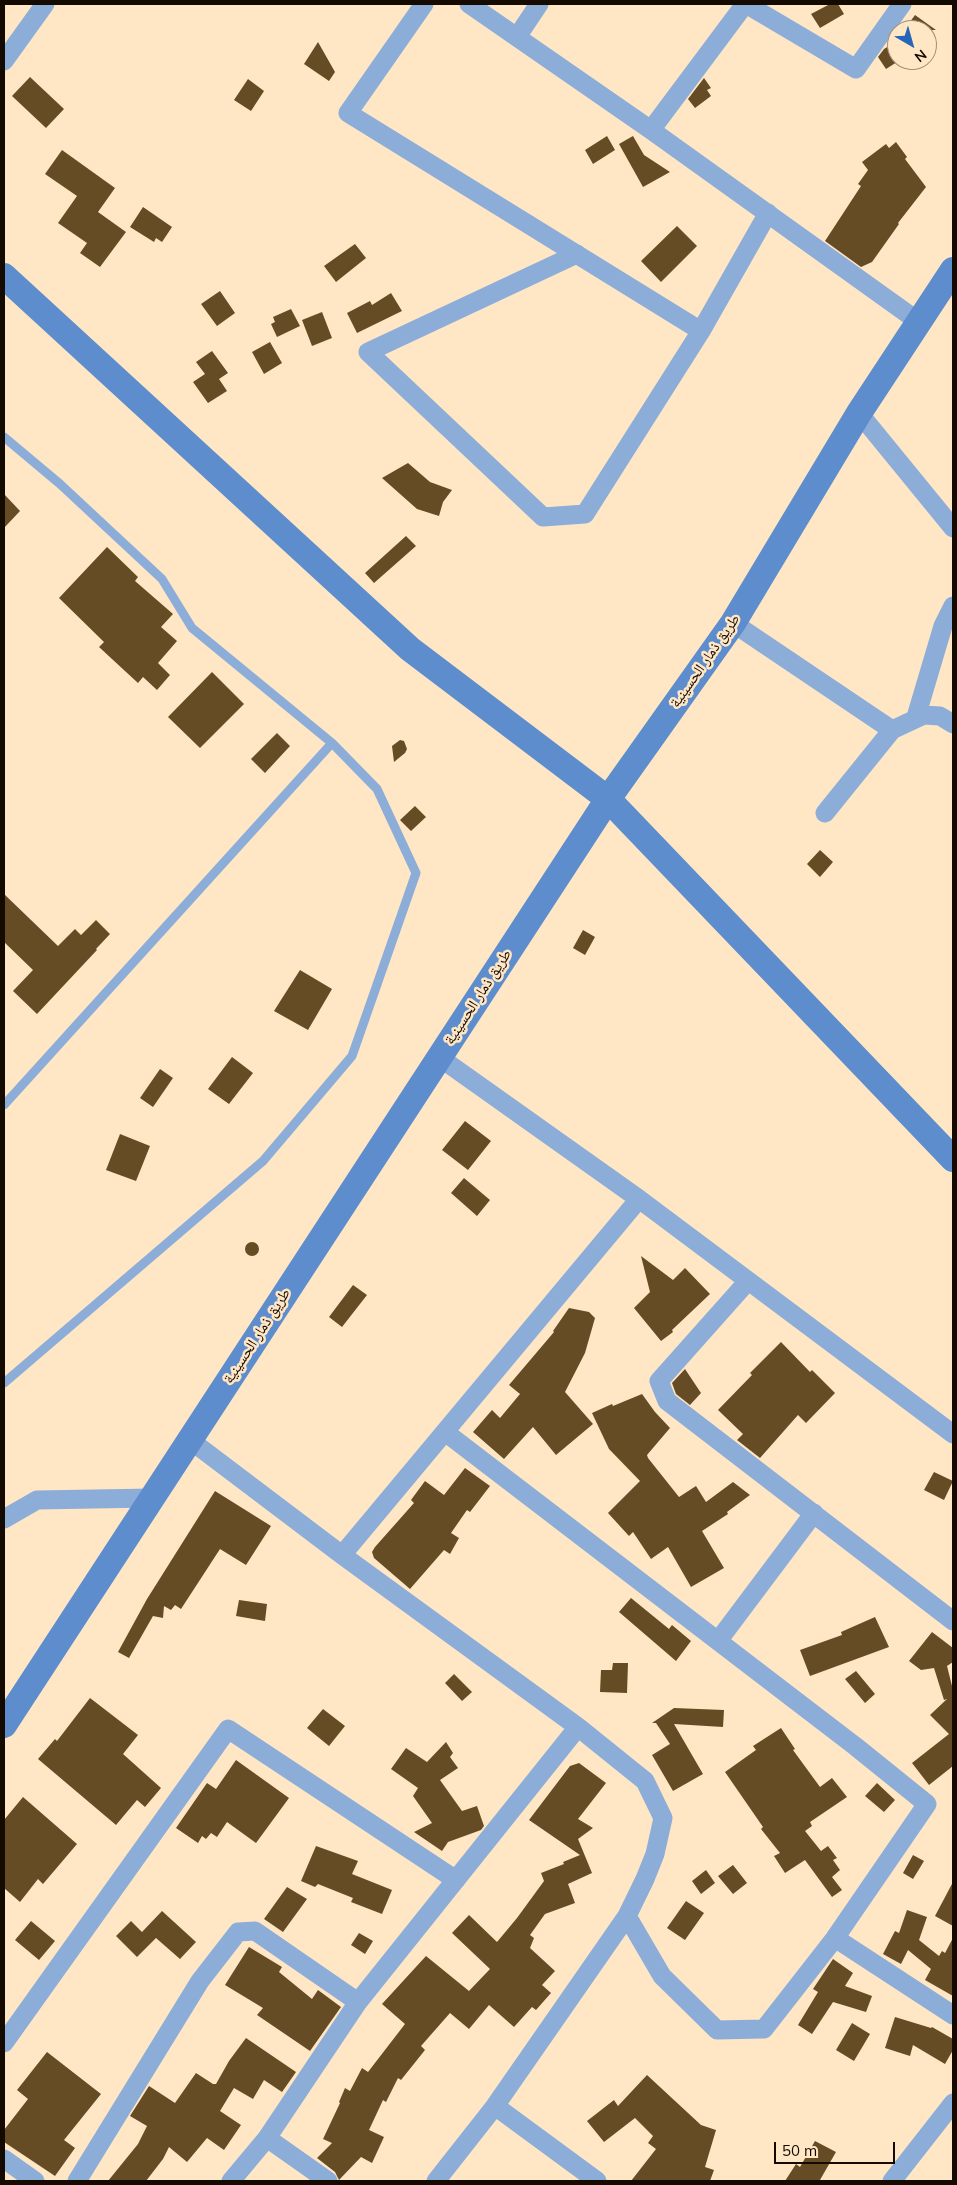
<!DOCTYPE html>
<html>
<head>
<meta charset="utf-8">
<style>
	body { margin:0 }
	#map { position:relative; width:957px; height:2185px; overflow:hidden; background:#ffe7c5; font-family:Mulish,sans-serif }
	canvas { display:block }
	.frame { position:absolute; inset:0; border:5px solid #140a00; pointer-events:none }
	.north { position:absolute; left:887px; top:20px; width:50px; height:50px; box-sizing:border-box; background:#ffe7c5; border:1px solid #a18f76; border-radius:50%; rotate:142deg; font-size:14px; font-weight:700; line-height:20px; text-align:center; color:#140a00 }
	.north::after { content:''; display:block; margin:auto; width:18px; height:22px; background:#2666b8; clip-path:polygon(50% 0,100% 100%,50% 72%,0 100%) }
	.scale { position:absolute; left:774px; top:2142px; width:121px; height:22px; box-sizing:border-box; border:2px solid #140a00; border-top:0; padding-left:6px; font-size:15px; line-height:18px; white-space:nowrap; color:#140a00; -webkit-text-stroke:4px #ffe7c5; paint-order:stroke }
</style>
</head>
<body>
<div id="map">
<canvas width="957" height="2185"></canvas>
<div class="frame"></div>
<div class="north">N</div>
<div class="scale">50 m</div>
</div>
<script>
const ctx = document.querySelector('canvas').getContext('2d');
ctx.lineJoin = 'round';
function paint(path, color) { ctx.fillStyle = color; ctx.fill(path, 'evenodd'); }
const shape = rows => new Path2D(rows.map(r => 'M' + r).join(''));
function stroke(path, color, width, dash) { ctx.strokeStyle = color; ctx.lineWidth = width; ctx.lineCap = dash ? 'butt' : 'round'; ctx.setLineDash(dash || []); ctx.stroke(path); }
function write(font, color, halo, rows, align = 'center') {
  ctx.font = font + ' Mulish,"Noto Naskh Arabic",sans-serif'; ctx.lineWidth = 5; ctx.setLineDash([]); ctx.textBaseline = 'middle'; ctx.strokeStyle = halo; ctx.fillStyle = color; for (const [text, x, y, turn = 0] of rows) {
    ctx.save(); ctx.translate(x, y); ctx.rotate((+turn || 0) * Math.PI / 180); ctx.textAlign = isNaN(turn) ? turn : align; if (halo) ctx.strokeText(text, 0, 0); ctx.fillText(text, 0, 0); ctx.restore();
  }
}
paint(shape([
	[830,4,838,4,844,14,820,28,811,14],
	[915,15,936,30,904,30],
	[897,41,897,62,886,69,878,57,884,49],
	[318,42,335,72,329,81,304,64],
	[30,77,64,109,46,128,12,96],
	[704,78,711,88,707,90,711,96,695,108,688,99],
	[248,79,264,91,251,111,234,100],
	[607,136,615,150,593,164,585,150],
	[633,136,644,155,670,172,643,187,619,144],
	[896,142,907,157,905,159,926,187,898,223,899,224,872,262,861,267,825,241,861,186,858,184,868,170,862,162,886,144,889,148],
	[62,150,115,188,98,212,126,232,100,267,80,253,87,243,58,223,77,196,45,174],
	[143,207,172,227,162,242,156,238,154,242,130,227],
	[677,226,697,246,661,282,641,261],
	[355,244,366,258,336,282,324,266],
	[220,291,235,313,217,326,201,304],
	[391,293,402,311,357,333,347,313,370,301,372,305],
	[291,309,300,326,277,337,271,324,275,322,273,317],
	[322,312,332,338,312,346,302,320],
	[270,342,282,363,264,374,252,352],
	[212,351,228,373,219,379,227,391,208,403,193,382,205,374,196,362],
	[408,463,430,482,452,490,443,502,439,516,417,509,382,478],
	[4,494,20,511,4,528],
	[406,536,416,546,374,583,365,573],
	[107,547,138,577,135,581,173,614,161,627,177,641,158,663,170,675,157,690,143,677,138,683,99,647,104,642,59,598],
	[212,672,244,704,200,748,168,717],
	[277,733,290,746,265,773,251,759],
	[400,740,404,741,407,749,405,753,394,762,392,746],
	[415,806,426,817,411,831,400,820],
	[820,850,833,862,820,877,807,864],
	[4,894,58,946,75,929,81,935,96,920,110,934,96,949,97,950,37,1014,13,991,33,970,4,942],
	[583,930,595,937,585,955,573,948],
	[300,970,332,989,308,1030,274,1011],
	[232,1057,253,1073,229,1104,208,1089],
	[160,1069,173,1078,153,1107,140,1098],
	[465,1121,491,1141,468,1170,442,1150],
	[120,1134,150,1146,136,1181,106,1170],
	[464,1178,490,1200,477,1216,451,1193],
	'245 1249a7 7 0 1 1 14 0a7 7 0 1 1-14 0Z',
	[641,1256,673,1280,685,1268,710,1294,672,1330,673,1332,661,1341,634,1308,650,1292],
	[353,1285,367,1295,342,1327,329,1317],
	[569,1308,589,1312,595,1318,585,1353,565,1392,593,1424,556,1455,533,1427,504,1459,473,1432,492,1410,500,1418,520,1394,509,1385,554,1332,553,1331],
	[781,1342,810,1372,812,1370,835,1393,806,1423,798,1415,760,1458,737,1440,743,1434,718,1410,752,1375,750,1373],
	[685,1369,701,1393,690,1405,676,1394,672,1383],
	[642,1394,655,1412,670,1428,647,1455,648,1458,679,1497,696,1486,706,1502,733,1482,750,1495,727,1512,728,1514,702,1531,724,1568,691,1587,668,1547,651,1559,633,1532,629,1536,608,1513,640,1481,609,1449,592,1413,612,1404,613,1406],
	[465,1468,490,1486,470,1512,467,1510,451,1533,459,1538,450,1554,444,1550,410,1589,374,1558,372,1552,375,1547,414,1503,411,1500,425,1481,444,1495],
	[934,1472,953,1481,944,1500,924,1490],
	[215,1491,271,1526,246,1565,220,1549,181,1609,175,1605,171,1610,164,1606,163,1618,153,1616,129,1658,118,1652,147,1599],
	[631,1598,669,1629,672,1625,691,1641,676,1661,619,1612],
	[239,1600,267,1604,265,1621,236,1616],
	[875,1617,889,1647,810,1676,800,1650,842,1635,841,1632],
	[932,1632,953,1648,953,1662,947,1666,953,1690,953,1766,929,1785,912,1763,949,1734,930,1715,947,1699,944,1700,934,1668,921,1670,909,1661],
	[613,1663,628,1663,627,1693,600,1692,601,1670,612,1670],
	[856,1671,875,1694,865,1703,845,1679],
	[454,1674,472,1692,462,1701,445,1683],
	[90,1698,138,1735,123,1754,161,1788,145,1807,137,1800,116,1825,38,1759,55,1739,57,1741],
	[674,1708,724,1710,723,1727,674,1724,703,1774,673,1791,652,1755,670,1744,656,1723,652,1723],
	[323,1709,345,1726,329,1746,307,1728],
	[781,1728,795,1749,793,1750,820,1787,832,1778,847,1797,810,1822,812,1826,805,1831,821,1851,828,1846,837,1858,833,1860,840,1870,832,1877,842,1890,832,1897,805,1860,785,1873,774,1856,780,1853,761,1829,763,1827,725,1772,756,1750,753,1746],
	[446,1742,453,1753,450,1757,458,1768,440,1780,462,1811,477,1806,484,1826,481,1830,448,1842,442,1851,414,1832,432,1823,413,1796,418,1788,391,1769,406,1748,427,1762],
	[236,1760,289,1798,256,1843,227,1822,217,1837,211,1833,206,1839,202,1836,198,1843,176,1828,207,1783,216,1789],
	[579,1763,606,1783,578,1819,593,1828,578,1839,592,1873,568,1884,575,1903,545,1914,530,1935,534,1938,530,1948,555,1971,542,1985,551,1993,536,2010,532,2007,514,2027,489,2005,469,2029,450,2013,421,2046,425,2050,401,2080,398,2078,386,2102,383,2100,369,2130,384,2137,372,2163,361,2157,339,2180,335,2172,317,2158,332,2143,323,2139,340,2103,339,2102,345,2088,350,2091,362,2068,368,2072,405,2024,382,2004,426,1956,469,1991,490,1969,452,1933,469,1915,497,1942,517,1918,544,1881,541,1873,564,1864,563,1862,580,1855,529,1820,570,1766],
	[877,1783,895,1800,884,1812,865,1796],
	[23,1797,77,1844,43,1884,38,1879,20,1902,4,1888,4,1820],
	[316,1846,358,1861,352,1874,392,1890,382,1914,351,1902,353,1898,318,1884,315,1887,301,1881],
	[913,1855,924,1861,913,1879,903,1873],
	[733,1865,747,1883,733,1894,718,1876],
	[706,1870,715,1883,701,1894,692,1881],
	[953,1882,953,1926,935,1916],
	[287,1887,307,1899,283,1932,264,1919],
	[686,1901,704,1913,685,1940,667,1928],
	[907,1910,927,1917,919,1940,939,1956,942,1951,945,1953,953,1938,953,1996,925,1980,931,1969,908,1950,901,1964,883,1954,895,1931,899,1933],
	[162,1911,196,1942,180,1959,156,1938,137,1957,116,1936,131,1921,142,1932],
	[31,1921,55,1941,39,1960,15,1940],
	[359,1933,373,1941,365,1954,351,1945],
	[249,1947,282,1967,279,1972,312,1999,318,1990,341,2007,310,2051,257,2015,263,2008,225,1985],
	[833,1959,853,1973,845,1986,872,1996,866,2012,833,2002,812,2034,798,2025,818,1992,813,1989],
	[895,2017,931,2028,932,2027,953,2039,953,2050,945,2064,913,2045,910,2056,885,2048],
	[852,2023,870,2034,854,2061,836,2050],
	[246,2038,296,2072,282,2092,264,2080,253,2099,234,2088,220,2111,241,2125,224,2150,207,2138,187,2162,169,2147,163,2159,146,2181,108,2181,138,2144,147,2126,130,2116,149,2086,175,2103,196,2073,213,2084,216,2084,229,2061],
	[47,2052,101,2094,64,2140,75,2148,55,2176,4,2142,4,2130,28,2099,17,2090],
	[647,2075,701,2125,716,2130,705,2167,714,2170,710,2181,631,2181,656,2149,648,2143,653,2136,635,2118,604,2142,587,2121,614,2100,618,2106],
	[815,2141,836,2152,820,2180,822,2181,785,2181,796,2164,800,2167]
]), '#654c25');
stroke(shape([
	[4,437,60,484,162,579,192,628,332,743,377,789,416,873,352,1056,263,1161,4,1383],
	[4,1105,332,743]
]), '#8dadd9', 9);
stroke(shape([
	[424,4,348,113,701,331,768,213],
	[469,4,651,130,919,322],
	[746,4,856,69,902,4],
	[517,37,539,4],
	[4,61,45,4],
	[651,130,745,4],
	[577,254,368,352,543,517,585,514,701,331],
	[859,413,953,528],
	[733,623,892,730],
	[916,717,943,626,953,606],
	[825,813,892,730,924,715,940,716,953,724],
	[639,1199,953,1434],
	[748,1281,659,1381,667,1401,953,1621],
	[445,1432,855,1746,927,1804,835,1938,953,2015],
	[190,1440,342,1555,578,1727,645,1781,663,1818,655,1854,645,1879,627,1916,495,2106,436,2181],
	[4,1519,37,1500,152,1498],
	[342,1555,639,1199,439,1057],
	[718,1641,814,1513],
	[627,1916,662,1976,717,2030,764,2029,835,1938],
	[4,2043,228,1729,456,1880],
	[495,2106,597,2181],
	[267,2138,328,2181],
	[4,2159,35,2181],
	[77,2181,200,1981,238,1932,255,1931,358,2002],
	[231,2181,267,2138,358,2002,578,1727],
	[892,2181,953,2103]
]), '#8dadd9', 19);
stroke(shape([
	[4,276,410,649,608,799,953,1159],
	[4,1725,608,799,733,623,859,413,953,270]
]), '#5d8dcd', 26);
write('15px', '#140a00', '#ffe7c5', [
	["طريق ذمار الحسينية",705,661,-55],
	["طريق ذمار الحسينية",478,997,-57],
	["طريق ذمار الحسينية",257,1336,-57]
]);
</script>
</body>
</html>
